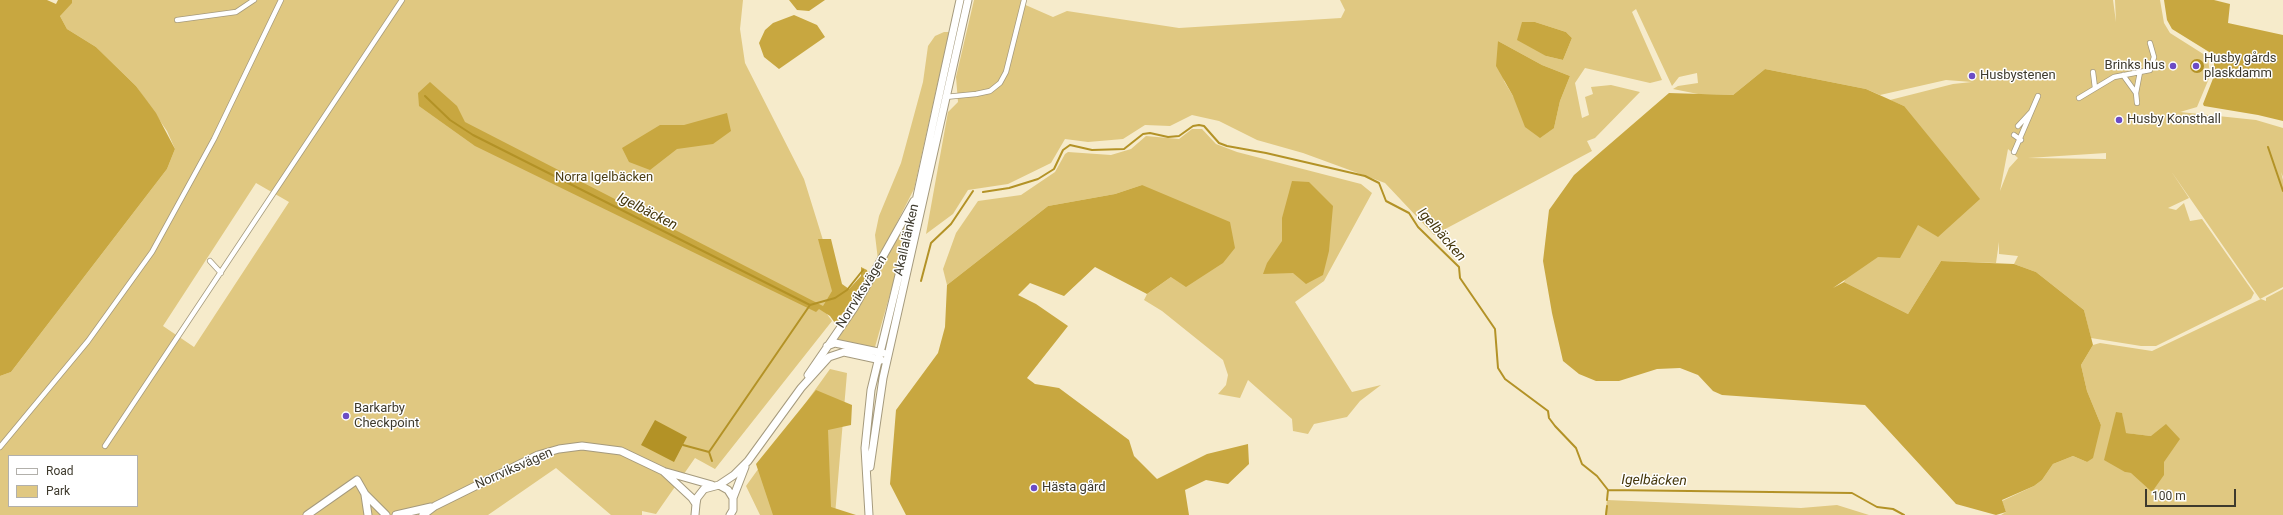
<!DOCTYPE html>
<html>
<head>
<meta charset="utf-8">
<style>
	body { margin:0 }
	#map { position:relative; width:2283px; height:515px; overflow:hidden; background:#f6ebcb; font-family:Roboto,sans-serif }
	canvas { display:block }
	.legend { position:absolute; left:8px; top:455px; width:130px; height:52px; box-sizing:border-box; background:#fff; border:1px solid #b2b0ab; margin:0; padding:5px 7px; list-style:none; font-size:12px; color:#3e3a2d }
	.legend li { display:flex; align-items:center; gap:8px; height:20px }
	.legend b { width:20px; border:1px solid #b2b0ab }
	.scale { position:absolute; left:2145px; top:489px; width:91px; height:18px; box-sizing:border-box; border:2px solid #3e3a2d; border-top:0; padding-left:5px; font-size:12px; line-height:14px; white-space:nowrap; color:#3e3a2d; -webkit-text-stroke:3px #fff; paint-order:stroke }
</style>
</head>
<body>
<div id="map">
<canvas width="2283" height="515"></canvas>
<ul class="legend">
<li><b style="height:5px;background:#fff"></b>Road</li>
<li><b style="height:11px;background:#e0c881"></b>Park</li>
</ul>
<div class="scale">100 m</div>
</div>
<script>
const ctx = document.querySelector('canvas').getContext('2d');
ctx.lineJoin = 'round';
function paint(path, color) { ctx.fillStyle = color; ctx.fill(path, 'evenodd'); }
const shape = rows => new Path2D(rows.map(r => 'M' + r).join(''));
function stroke(path, color, width, dash) { ctx.strokeStyle = color; ctx.lineWidth = width; ctx.lineCap = dash ? 'butt' : 'round'; ctx.setLineDash(dash || []); ctx.stroke(path); }
function write(font, color, halo, rows, align = 'center') {
  ctx.font = font + ' Roboto,sans-serif'; ctx.lineWidth = 3; ctx.setLineDash([]); ctx.textBaseline = 'middle'; ctx.strokeStyle = halo; ctx.fillStyle = color; for (const [text, x, y, turn = 0] of rows) {
    ctx.save(); ctx.translate(x, y); ctx.rotate((+turn || 0) * Math.PI / 180); ctx.textAlign = isNaN(turn) ? turn : align; if (halo) ctx.strokeText(text, 0, 0); ctx.fillText(text, 0, 0); ctx.restore();
  }
}
paint(shape([
	[63,0,743,0,740,29,745,63,804,179,841,298,827,314,832,321,715,469,695,458,656,514,642,511,642,515,611,515,556,468,488,515,0,515,0,376,11,372,167,169,175,149,167,131,136,86,96,47,67,29,60,16],
	[256,183,289,202,194,347,163,326],
	[9,456,137,456,137,506,9,506],
	[974,0,1022,0,1021,3,1053,17,1067,11,1179,28,1341,18,1345,10,1340,0,2113,0,2116,22,2115,0,2160,0,2164,23,2170,33,2208,57,2210,76,2197,107,2180,112,2256,120,2283,128,2283,177,2281,172,2283,180,2283,287,2260,299,2171,171,2189,198,2168,208,2176,210,2184,203,2190,221,2202,219,2254,293,2251,299,2156,346,2141,346,2091,338,2084,310,2036,272,2014,264,2018,256,1999,254,1999,242,1996,263,1941,261,1908,314,1844,282,1904,106,1890,100,1953,84,1972,82,1946,80,1880,95,1866,89,1765,69,1733,95,1698,94,1673,89,1678,86,1698,83,1697,73,1679,77,1672,86,1636,9,1632,12,1662,80,1650,83,1585,68,1575,83,1582,118,1589,115,1585,97,1593,94,1591,87,1611,85,1640,92,1595,138,1587,141,1592,151,1434,235,1385,183,1303,153,1257,140,1219,121,1192,115,1170,126,1145,125,1123,139,1088,142,1065,139,1051,163,1008,184,968,190,953,214,926,234,948,112,958,102,956,77],
	[1535,22,1566,32,1572,38,1563,60,1546,56],
	[1498,41,1542,65,1570,76,1560,101,1554,128,1513,96,1504,81],
	[2008,149,2018,158,2009,168,2000,191],
	[2106,153,2106,159,2027,158,2028,158],
	[944,32,949,32,914,189,878,260,875,235,879,216,901,163,923,82,928,46,935,36],
	[1192,129,1202,129,1216,144,1237,152,1361,184,1372,193,1324,281,1295,302,1352,392,1381,385,1360,401,1347,417,1314,424,1308,434,1293,431,1292,419,1248,380,1240,398,1218,394,1226,385,1228,375,1223,360,1162,311,1144,300,1147,294,1171,277,1142,185,1115,194,1048,206,947,285,943,269,956,233,978,201,1021,195,1055,172,1065,154,1068,152,1111,155,1131,149,1146,136,1179,139],
	[908,217,910,218,903,248,875,347,868,347,837,340,868,290],
	[2283,289,2283,515,2001,515,2006,512,2002,501,2034,486,2042,480,2053,464,2073,456,2087,462,2101,425,2087,391,2081,365,2093,345,2100,343,2152,351,2261,299,2266,301,2266,298],
	[2122,414,2125,433,2151,436,2164,462,2164,475,2125,472],
	[830,369,847,373,835,515,760,515,746,486],
	[1607,500,1801,508,1837,505,1869,515,1605,515]
]), '#e0c881');
paint(shape([
	[0,0,47,0,56,4,58,0,72,0,72,3,60,16,67,29,96,47,136,86,156,113,175,149,167,169,11,372,0,376],
	[789,0,825,0,809,11,797,10],
	[2164,0,2214,0,2230,4,2228,23,2283,35,2283,121,2258,115,2204,106,2203,104,2214,76,2214,55,2172,29,2167,20],
	[794,15,817,25,825,37,779,69,764,57,759,43,765,30,773,23],
	[1522,22,1535,22,1566,32,1572,38,1563,60,1546,56,1517,40],
	[1498,41,1542,65,1570,76,1560,101,1554,128,1540,138,1525,127,1513,96,1496,66],
	[1765,69,1866,89,1904,106,1980,199,1938,237,1918,225,1900,258,1878,257,1833,288,1844,282,1908,314,1941,261,2014,264,2036,272,2084,310,2093,345,2081,365,2087,391,2101,425,2093,458,2087,462,2073,456,2053,464,2042,480,2034,486,2002,500,2006,512,1996,515,1956,504,1865,405,1722,395,1713,391,1698,375,1680,368,1657,369,1619,381,1596,381,1579,374,1563,361,1552,313,1543,261,1549,210,1574,175,1669,93,1733,95],
	[430,82,457,106,465,122,823,306,832,291,818,239,831,239,842,284,849,289,861,276,861,267,867,270,868,275,850,306,843,314,838,316,840,318,837,323,835,323,830,316,819,309,816,312,475,146,419,106,418,93],
	[727,113,731,131,713,144,677,149,650,170,629,162,622,148,660,125,684,125],
	[1292,181,1309,182,1333,206,1329,251,1323,275,1306,284,1293,273,1263,274,1267,263,1282,241,1282,218],
	[1142,185,1230,222,1235,248,1223,263,1186,287,1171,277,1147,294,1095,267,1064,296,1030,283,1018,295,1036,304,1068,326,1027,378,1035,384,1059,388,1129,440,1134,456,1157,479,1207,454,1248,444,1249,464,1228,484,1206,480,1185,490,1189,515,906,515,890,484,896,410,938,353,945,327,947,285,1048,206,1115,194],
	[816,390,852,405,851,425,828,430,831,507,856,515,773,515,756,464],
	[2116,412,2122,413,2126,433,2151,436,2166,424,2180,439,2164,462,2164,475,2152,492,2131,473,2125,472,2104,460]
]), '#c8a740');
paint(shape([
	'2190 66a7 7 0 1 1 14 0a7 7 0 1 1-14 0Z',
	[655,420,687,437,674,462,641,445]
]), '#b39226');
stroke(shape([
	[425,96,450,120,473,135,810,305,835,298,847,290,863,270],
	[2268,147,2283,191],
	[983,192,1009,188,1038,179,1054,169,1063,150,1070,145,1092,150,1124,149,1143,134,1150,133,1168,137,1179,136,1193,126,1199,125,1204,126,1219,143,1227,146,1266,153,1365,176,1379,183,1386,201,1409,213,1418,227,1459,267,1460,278,1495,329,1498,368,1505,379,1548,411,1549,418,1555,426,1576,448,1582,464,1597,476,1608,490,1852,493,1877,507,1893,509,1904,515],
	[921,281,931,243,951,224,973,191],
	[683,445,709,452,810,305],
	[709,452,712,461],
	[1607,500,1608,490],
	[1606,515,1607,506]
]), '#b39226', 2);
const street = shape([
	[177,20,236,12,254,0],
	[2093,72,2095,88],
	[2123,75,2136,93],
	[945,97,976,94,990,91,1000,83,1006,72,1024,0],
	[2079,98,2114,77,2150,70,2154,57,2150,43],
	[2137,103,2136,93,2140,72],
	[2018,126,2030,113],
	[2014,135,2021,140],
	[2014,152,2038,96],
	[210,261,221,273],
	[105,446,402,0],
	[0,447,88,341,152,252,214,139,281,0]
]);
const secondary = shape([
	[827,346,835,343,883,353],
	[808,375,854,308,914,201],
	[870,467,883,378,968,0],
	[666,472,712,485],
	[719,485,734,475,748,461,801,388,829,357,844,352,881,360],
	[365,495,368,515],
	[733,498,745,467],
	[696,504,697,498,704,489,719,485,728,490,733,498,733,510,730,515],
	[307,515,357,480,365,494,386,515],
	[396,515,431,507],
	[423,515,435,506,538,455,559,449,582,446,621,451,663,471,692,498,696,504,695,515],
	[869,515,865,448,871,390,907,242,960,0]
]);
stroke(street, '#a59a7d', 6);
stroke(secondary, '#a59a7d', 9);
stroke(street, '#fff', 4.5);
stroke(secondary, '#fff', 7);
for (const [x, y, r, color] of [
	[2173,66,4,"#6b4cc5"],
	[2196,66,4,"#6b4cc5"],
	[1972,76,4,"#6b4cc5"],
	[2119,120,4,"#6b4cc5"],
	[346,416,4,"#6b4cc5"],
	[1034,488,4,"#6b4cc5"]
]) { const dot = new Path2D(); dot.arc(x, y, r, 0, 2 * Math.PI); ctx.fillStyle = color; ctx.fill(dot); stroke(dot, '#fff', 1.5); }
write('13px', '#3e3a2d', '#fff', [
	["Husby gårds",2204,59],
	["plaskdamm",2204,74],
	["Brinks hus",2165,66,"right"],
	["Husbystenen",1980,76],
	["Husby Konsthall",2127,120],
	["Barkarby",354,409],
	["Checkpoint",354,424],
	["Hästa gård",1042,488]
], 'left');
write('13px', '#4d3f15', '#fff', [
	["Norra Igelbäcken",604,178]
]);
write('13px', '#3e3a2d', '#fff', [
	["Akallalänken",907,240,-77],
	["Norrviksvägen",862,292,-58],
	["Norrviksvägen",514,469,-24]
]);
write('italic 14px', '#46380c', '#fff', [
	["Igelbäcken",647,212,27],
	["Igelbäcken",1441,235,49],
	["Igelbäcken",1654,481,1]
]);
</script>
</body>
</html>
